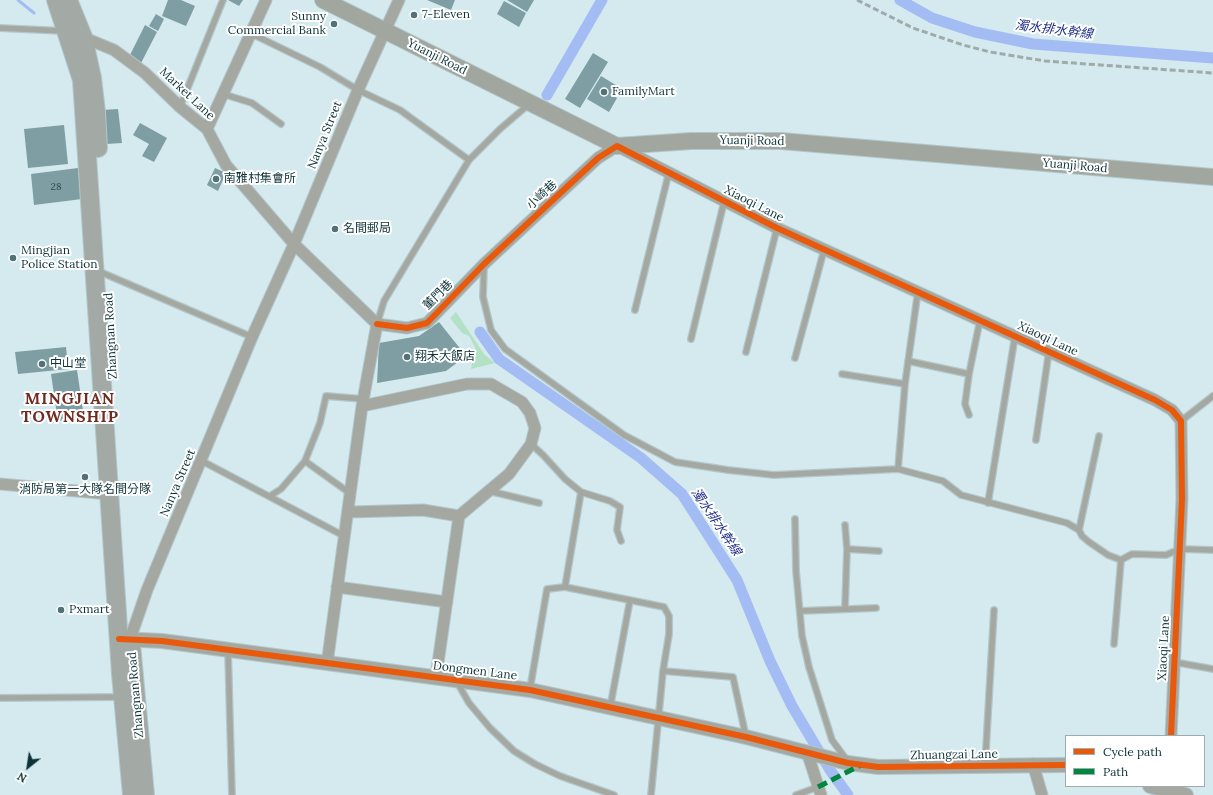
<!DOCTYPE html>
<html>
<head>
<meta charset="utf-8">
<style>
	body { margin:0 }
	#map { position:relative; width:1213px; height:795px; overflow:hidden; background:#d4eaee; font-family:Lora,serif }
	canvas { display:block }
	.legend { position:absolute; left:1065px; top:735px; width:140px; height:52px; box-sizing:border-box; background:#fff; border:1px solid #9dadaf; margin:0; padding:5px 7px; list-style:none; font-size:12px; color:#0b3238 }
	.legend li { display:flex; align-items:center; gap:8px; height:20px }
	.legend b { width:20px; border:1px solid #9dadaf }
	.north { position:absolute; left:8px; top:747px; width:40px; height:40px; -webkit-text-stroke:3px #fff; paint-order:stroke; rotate:210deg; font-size:11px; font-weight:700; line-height:16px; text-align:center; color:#0b3238 }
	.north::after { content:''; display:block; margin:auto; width:14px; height:18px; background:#0b3238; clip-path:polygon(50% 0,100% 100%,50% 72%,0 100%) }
</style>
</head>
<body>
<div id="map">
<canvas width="1213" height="795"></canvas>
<ul class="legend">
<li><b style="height:5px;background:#e8590c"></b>Cycle path</li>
<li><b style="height:5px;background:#00873e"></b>Path</li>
</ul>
<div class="north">N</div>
</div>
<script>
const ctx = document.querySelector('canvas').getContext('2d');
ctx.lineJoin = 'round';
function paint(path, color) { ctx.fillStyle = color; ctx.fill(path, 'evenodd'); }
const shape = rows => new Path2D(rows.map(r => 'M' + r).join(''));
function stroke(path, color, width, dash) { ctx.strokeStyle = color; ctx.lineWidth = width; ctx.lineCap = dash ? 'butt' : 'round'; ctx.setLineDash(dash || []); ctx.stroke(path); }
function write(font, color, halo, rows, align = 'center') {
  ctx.font = font + ' Lora,"Noto Sans TC",serif'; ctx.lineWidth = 4; ctx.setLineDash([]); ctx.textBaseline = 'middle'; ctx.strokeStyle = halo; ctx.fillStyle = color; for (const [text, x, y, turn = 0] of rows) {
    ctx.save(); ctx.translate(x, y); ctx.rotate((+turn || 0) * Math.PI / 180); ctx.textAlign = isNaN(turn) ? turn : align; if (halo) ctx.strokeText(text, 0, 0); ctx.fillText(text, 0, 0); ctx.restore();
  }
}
paint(shape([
	[456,312,484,354,495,363,471,369,475,347,469,336,462,333,450,318]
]), '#b2e1c5');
stroke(shape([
	[18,0,34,13]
]), '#a4bcf4', 3);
stroke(shape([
	[900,0,932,18,975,32,1033,44,1213,58],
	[547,95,602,0],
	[480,332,499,359,641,458,682,494,737,580,770,661,792,706,830,770,848,795]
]), '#a4bcf4', 11);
paint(shape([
	[168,0,181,0,195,6,186,26,162,16],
	[228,0,243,0,239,6],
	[427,0,455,0,451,10],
	[507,0,534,0,527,12],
	[504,1,526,13,519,27,497,14],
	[156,14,164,19,158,31,149,26],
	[145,25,157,32,141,63,129,57],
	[593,53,608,62,580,108,565,99],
	[601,76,619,87,614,96,617,98,609,112,587,99],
	[118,109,122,143,106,144,102,110],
	[140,123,167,138,154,162,142,156,149,144,133,135],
	[64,125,68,164,28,168,24,129],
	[78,168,82,199,34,205,31,174],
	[215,168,226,173,218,191,207,185],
	[439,322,466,356,446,371,377,383,379,343,419,336],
	[66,347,68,369,18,374,15,352],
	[77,370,84,417,58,421,51,374]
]), '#7e9ea3');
const service = shape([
	[0,28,64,31],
	[250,33,320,67,358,90,400,110,469,160],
	[223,94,252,103,281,124],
	[180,107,223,0],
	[484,265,483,297,491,330,505,349,624,435,675,462,728,470,774,475,898,469,943,481,961,495,1067,523,1079,530,1082,536,1089,542,1108,555,1121,560,1132,554,1166,555,1180,549,1213,550],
	[98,271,252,337],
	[635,310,669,172],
	[377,324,384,301,469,160,500,129,528,105],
	[691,339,724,202],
	[746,352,777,228],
	[795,358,824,250],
	[908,361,969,374,980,320],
	[842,374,905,384],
	[969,374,965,404,969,415],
	[1181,421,1213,396],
	[1036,440,1049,351],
	[531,444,543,455,565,479,581,492,610,501,620,507,617,530,621,541],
	[202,461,344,536],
	[305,461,351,494],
	[898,469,905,384,918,291],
	[489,491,539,503],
	[270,496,281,489,305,461,320,423,326,396,364,399],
	[988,503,1015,336],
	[795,519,796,571,802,636,809,667,832,740,846,759],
	[845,525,847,549,845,608],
	[1079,530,1099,436],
	[847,549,879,551],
	[565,587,581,492],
	[800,611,876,608],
	[1114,644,1121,560],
	[228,650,232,795],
	[1174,662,1213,669],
	[663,671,733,677,746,737],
	[457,682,469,703,490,728,514,751,535,764,560,776,614,795],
	[530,689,547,589,565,587,664,607,669,616,669,634,663,671,651,795],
	[0,698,120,697],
	[610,708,630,600],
	[985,766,994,610],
	[796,795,818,787]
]);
const minor = shape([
	[80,36,114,50,145,73,180,107,207,129,226,165,294,244,377,324],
	[207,129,266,0],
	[377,324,407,328,427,323,484,264,598,158,617,146,777,228,1155,400,1172,410,1181,421,1182,499,1171,736],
	[362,406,467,384,491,384,522,402,530,413,535,428,531,444,509,474,459,516,436,677],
	[0,484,109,494],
	[349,512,423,510,459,516],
	[337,587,447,602],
	[130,639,147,590,252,337,294,244,358,90,399,0],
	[327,664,362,406,377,324],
	[807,752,821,795],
	[1033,764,1042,795]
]);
const tertiary = shape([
	[120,639,162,641,530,690,746,737,848,763,878,767,1066,765],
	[1150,786,1186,795]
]);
const secondary = shape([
	[323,0,617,146,691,141,781,141,1213,177]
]);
const primary = shape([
	[56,0,82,80,121,674,132,795],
	[68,0,83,37,92,78,96,112,98,148],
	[131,644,145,795]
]);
stroke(service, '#b2c7cb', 8);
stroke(minor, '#b2c7cb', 13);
stroke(tertiary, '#b2c7cb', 16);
stroke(secondary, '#b2c7cb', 18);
stroke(primary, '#b2c7cb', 20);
stroke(service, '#a4a8a1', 5.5);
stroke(minor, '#a4a8a1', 11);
stroke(tertiary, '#a4a8a1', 14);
stroke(secondary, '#a1a69f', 16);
stroke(primary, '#a3aaa6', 18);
stroke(shape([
	[857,0,913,28,963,45,990,52,1045,61,1213,73]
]), '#9faaaa', 3, [6, 3]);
stroke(shape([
	[818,787,861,765]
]), '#00873e', 5, [10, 5]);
stroke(shape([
	[377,324,407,328,427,323,484,264,598,158,617,146,777,228,1155,400,1172,410,1181,421,1182,499,1171,736],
	[119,639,162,641,530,690,746,737,848,763,878,767,1066,765]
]), '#e8590c', 6);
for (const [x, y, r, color] of [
	[414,15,4,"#517278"],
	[334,24,4,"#517278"],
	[604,92,4,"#517278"],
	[216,179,4,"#517278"],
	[335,229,4,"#517278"],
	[13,258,4,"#517278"],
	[407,357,4,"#517278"],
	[42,364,4,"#517278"],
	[85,477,4,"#517278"],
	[61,610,4,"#517278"]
]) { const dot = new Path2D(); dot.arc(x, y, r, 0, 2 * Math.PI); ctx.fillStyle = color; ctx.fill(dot); stroke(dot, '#fff', 1.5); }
write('10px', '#284d53', null, [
	["28",56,187]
]);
write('12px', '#0b3238', '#fff', [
	["7-Eleven",422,15],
	["Sunny",326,17,"right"],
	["Commercial Bank",326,31,"right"],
	["FamilyMart",612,92],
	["南雅村集會所",224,179],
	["名間郵局",343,229],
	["Mingjian",21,251],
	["Police Station",21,265],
	["翔禾大飯店",415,357],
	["中山堂",50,364],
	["消防局第一大隊名間分隊",85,490,"center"],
	["Pxmart",69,610]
], 'left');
write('12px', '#0b3238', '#fff', [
	["Yuanji Road",437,57,27],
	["Market Lane",187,94,43],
	["Nanya Street",325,135,-68],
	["Yuanji Road",752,141,1],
	["Yuanji Road",1075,166,5],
	["小崎巷",542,195,-43],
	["Xiaoqi Lane",754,204,27],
	["董門巷",438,295,-45],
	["Zhangnan Road",111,336,-93],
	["Xiaoqi Lane",1048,339,25],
	["Nanya Street",178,483,-67],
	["Xiaoqi Lane",1164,648,-87],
	["Dongmen Lane",475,671,7],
	["Zhangnan Road",136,695,-95],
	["Zhuangzai Lane",954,755,-1]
]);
write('italic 13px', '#23328a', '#fff', [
	["濁水排水幹線",1054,30,7],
	["濁水排水幹線",716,522,56]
]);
ctx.letterSpacing = '1px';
write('bold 16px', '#712c22', '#fff', [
	["MINGJIAN",70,399],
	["TOWNSHIP",70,417]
]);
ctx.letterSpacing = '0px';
</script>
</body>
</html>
